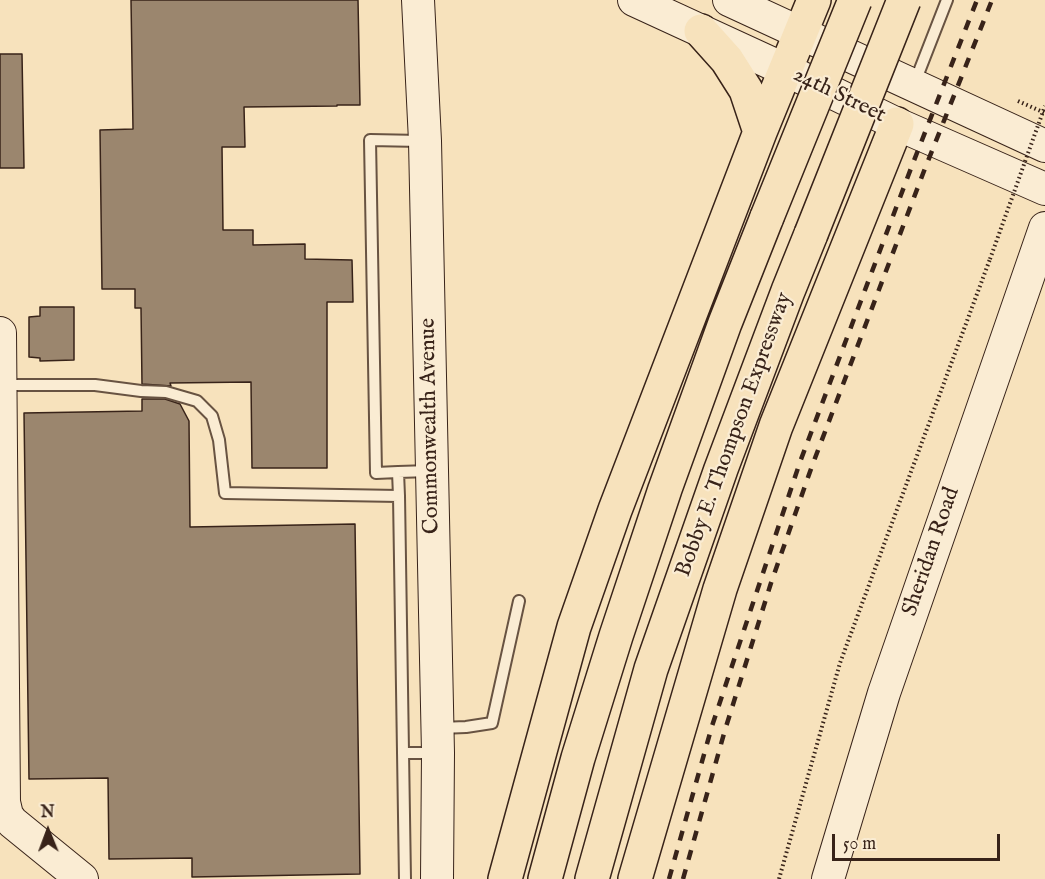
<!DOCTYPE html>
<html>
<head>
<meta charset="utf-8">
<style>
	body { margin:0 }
	#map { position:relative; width:1045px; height:879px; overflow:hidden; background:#f7e2bc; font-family:"IM FELL English",serif }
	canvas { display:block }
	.north { position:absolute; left:18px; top:801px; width:60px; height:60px; -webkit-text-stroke:4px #faecd3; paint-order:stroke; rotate:359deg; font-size:16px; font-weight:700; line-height:24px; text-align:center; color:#382319 }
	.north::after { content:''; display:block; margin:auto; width:21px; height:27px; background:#382319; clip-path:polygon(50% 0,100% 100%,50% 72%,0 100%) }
	.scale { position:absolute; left:832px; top:834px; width:168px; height:27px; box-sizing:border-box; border:3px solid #382319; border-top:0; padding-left:8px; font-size:18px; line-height:21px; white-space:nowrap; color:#382319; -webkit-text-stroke:4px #faecd3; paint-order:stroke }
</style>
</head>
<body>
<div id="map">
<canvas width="1045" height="879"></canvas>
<div class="north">N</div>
<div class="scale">50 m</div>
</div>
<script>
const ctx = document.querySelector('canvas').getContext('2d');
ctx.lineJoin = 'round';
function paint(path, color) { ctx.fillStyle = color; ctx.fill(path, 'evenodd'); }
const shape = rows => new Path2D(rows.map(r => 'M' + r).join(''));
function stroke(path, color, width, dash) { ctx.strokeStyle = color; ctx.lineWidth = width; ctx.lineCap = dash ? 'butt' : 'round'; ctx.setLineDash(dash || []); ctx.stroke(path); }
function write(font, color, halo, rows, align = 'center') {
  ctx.font = font + ' "IM FELL English",serif'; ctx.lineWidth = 4.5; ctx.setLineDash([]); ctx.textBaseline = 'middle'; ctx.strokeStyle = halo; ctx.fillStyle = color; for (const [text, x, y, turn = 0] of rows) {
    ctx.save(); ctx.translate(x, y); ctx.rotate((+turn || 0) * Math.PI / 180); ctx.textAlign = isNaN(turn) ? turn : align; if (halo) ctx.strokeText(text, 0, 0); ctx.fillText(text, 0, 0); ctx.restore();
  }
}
const building = shape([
	[131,0,358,0,360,105,337,105,337,106,244,107,245,147,222,147,223,230,253,230,253,245,305,244,305,259,352,260,353,302,327,302,327,468,252,468,251,382,170,383,171,386,142,384,141,308,135,308,135,289,102,289,100,130,133,129,131,0],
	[0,54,22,54,24,168,0,168,0,54],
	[40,307,74,307,74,360,40,361,40,358,29,357,29,317,40,316,40,307],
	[142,399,165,399,180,404,189,421,190,527,355,524,360,874,192,877,192,858,109,859,108,778,29,779,24,413,142,411,142,399]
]);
paint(building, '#9b866e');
stroke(building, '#382319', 1.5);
const lane = shape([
	[915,82,947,0],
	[4,385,95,385,141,391,166,392,197,401,212,416,219,440,225,493,399,496,398,472,430,471],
	[398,472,376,473,370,140,421,141],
	[399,496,405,879],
	[440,728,466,727,492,723,519,601],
	[403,753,436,753]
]);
const secondary = shape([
	[418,0,425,141,438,753,437,879],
	[634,0,786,70,897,124,1045,189],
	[729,0,1045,146],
	[0,333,4,802,7,815,12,822,82,879],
	[828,879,884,693,1045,228]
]);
const highway = shape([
	[701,31,727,60,746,90,760,132],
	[505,879,574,627,615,510,760,132,814,0],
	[545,879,578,758,616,636,665,489,725,323,767,217],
	[592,879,651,669,721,469,788,291,811,234],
	[635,879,720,589,776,426,897,124]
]);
stroke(lane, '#685342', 14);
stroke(secondary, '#382319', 34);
stroke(highway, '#382319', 36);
stroke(shape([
	[1018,101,1045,113],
	[779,879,840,663,990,259]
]), '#382319', 4, [1.5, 3]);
stroke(lane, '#faecd3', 10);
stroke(secondary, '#faecd3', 32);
stroke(highway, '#f7e2bc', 33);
stroke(shape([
	[669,879,712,726,800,462,913,163,977,0],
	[683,879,725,730,771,583,812,466,924,171,992,0]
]), '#382319', 4.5, [10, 10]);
const highwayBridge = shape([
	[767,217,855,0],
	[811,234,904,0]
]);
stroke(highwayBridge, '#382319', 36, []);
stroke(shape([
	[990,259,1045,106]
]), '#382319', 4, [1.5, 3]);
stroke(highwayBridge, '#f7e2bc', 33);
write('22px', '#382319', '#faecd3', [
	["24th Street",839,96,26],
	["Commonwealth Avenue",431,426,-91],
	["Bobby E. Thompson Expressway",735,435,-70],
	["Sheridan Road",932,552,-71]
]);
</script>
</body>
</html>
